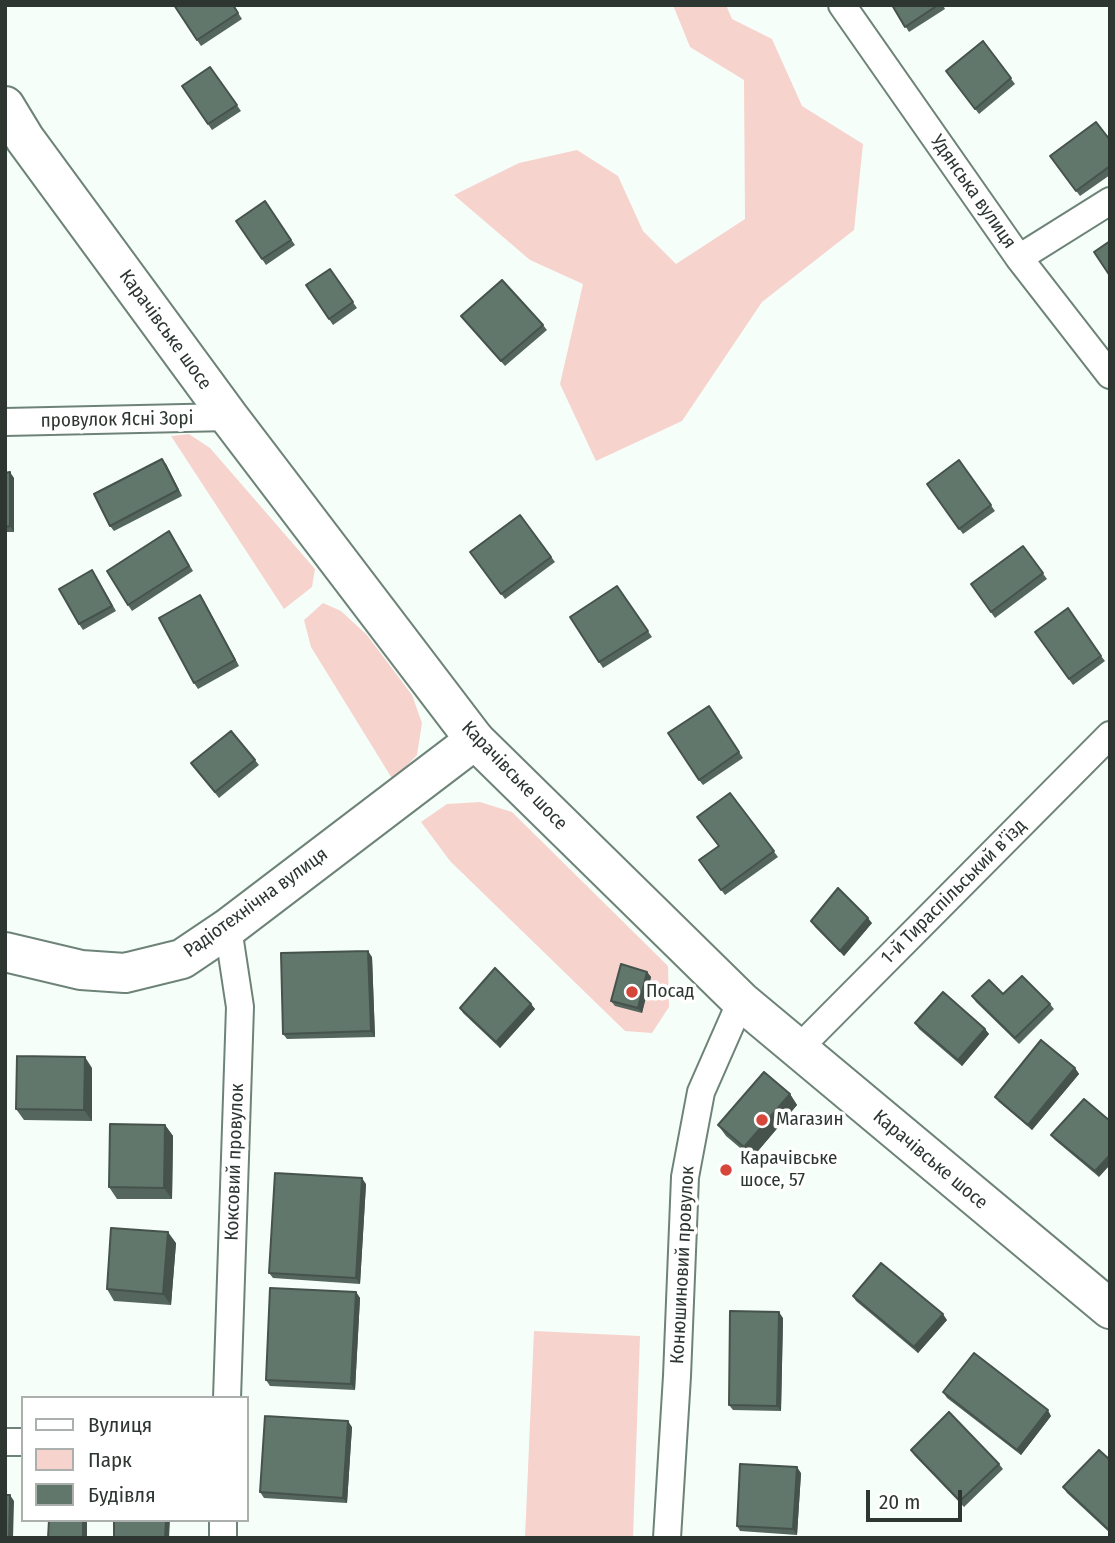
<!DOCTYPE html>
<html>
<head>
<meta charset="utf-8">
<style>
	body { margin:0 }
	#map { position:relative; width:1115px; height:1543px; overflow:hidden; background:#f5fef9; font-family:"Fira Sans Condensed",sans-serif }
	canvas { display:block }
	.frame { position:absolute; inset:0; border:7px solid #2d3631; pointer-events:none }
	.legend { position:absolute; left:21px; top:1396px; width:228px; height:126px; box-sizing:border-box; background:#fff; border:2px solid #abafad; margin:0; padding:9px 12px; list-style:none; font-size:21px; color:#2d3631 }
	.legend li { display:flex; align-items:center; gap:14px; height:35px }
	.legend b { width:35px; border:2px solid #abafad }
	.scale { position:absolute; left:866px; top:1490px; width:96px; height:32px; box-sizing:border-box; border:4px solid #2d3631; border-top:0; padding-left:9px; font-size:21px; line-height:24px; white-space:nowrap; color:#2d3631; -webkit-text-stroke:5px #fff; paint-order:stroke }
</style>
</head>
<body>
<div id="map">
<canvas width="1115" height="1543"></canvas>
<div class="frame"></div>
<ul class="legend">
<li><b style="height:9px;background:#fff"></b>Вулиця</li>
<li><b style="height:19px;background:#f7d3cd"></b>Парк</li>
<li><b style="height:19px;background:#62776c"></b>Будівля</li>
</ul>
<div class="scale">20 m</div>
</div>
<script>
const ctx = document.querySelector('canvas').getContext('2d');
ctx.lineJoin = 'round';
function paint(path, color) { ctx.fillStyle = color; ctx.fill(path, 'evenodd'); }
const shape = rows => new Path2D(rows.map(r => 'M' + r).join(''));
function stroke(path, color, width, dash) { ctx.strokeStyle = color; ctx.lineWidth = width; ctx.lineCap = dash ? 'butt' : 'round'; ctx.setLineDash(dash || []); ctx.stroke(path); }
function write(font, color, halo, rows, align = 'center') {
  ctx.font = font + ' "Fira Sans Condensed",sans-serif'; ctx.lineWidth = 7; ctx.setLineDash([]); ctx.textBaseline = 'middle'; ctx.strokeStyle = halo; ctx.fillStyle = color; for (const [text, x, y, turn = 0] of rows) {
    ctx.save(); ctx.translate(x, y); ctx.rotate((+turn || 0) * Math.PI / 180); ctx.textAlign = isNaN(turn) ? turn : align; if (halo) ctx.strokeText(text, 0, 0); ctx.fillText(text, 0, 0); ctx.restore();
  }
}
paint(shape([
	[673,5,726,5,732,19,772,39,802,106,863,144,854,230,762,302,682,421,596,461,560,384,583,284,530,260,454,195,519,163,577,150,618,176,643,231,676,264,745,219,744,80,690,47],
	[189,434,210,448,315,569,312,587,284,609,171,436],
	[323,603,341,611,367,635,412,695,422,723,417,755,393,780,311,647,304,620],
	[480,802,512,812,668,966,669,1007,652,1033,625,1031,450,861,421,822,447,804],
	[534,1331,640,1336,633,1538,525,1538]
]), '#f7d3cd');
const street = shape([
	[842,5,1019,258,1110,375],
	[1019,258,1110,201],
	[5,422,229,417],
	[797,1050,1110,735],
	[227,1398,240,1007,228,928],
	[5,1442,23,1442],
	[223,1538,223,1520],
	[667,1538,677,1376,685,1177,701,1092,741,1001]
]);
const secondary = shape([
	[475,740,741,1001,1110,1309]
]);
const primary = shape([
	[5,106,25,139,229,417,475,740,228,928,182,959,125,973,81,970,5,952]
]);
stroke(street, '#6e8378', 30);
stroke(secondary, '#6e8378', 42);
stroke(primary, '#6e8378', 42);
stroke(street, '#fff', 26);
stroke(secondary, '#fff', 38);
stroke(primary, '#fff', 38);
paint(shape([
	[233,5,242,19,201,46,197,40],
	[892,5,943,5,945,9,909,32],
	[983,41,1015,84,979,114,946,71],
	[210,67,241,111,212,130,182,86],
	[1110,140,1110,175,1080,196,1050,156],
	[265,201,295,245,266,265,236,221],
	[330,269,357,308,333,325,306,285],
	[461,316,543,325,547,330,505,366],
	[959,460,995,511,963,534,927,484],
	[166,464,182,496,114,531,110,526],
	[5,473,14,478,14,532,5,532],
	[520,515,555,562,505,599,470,552],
	[169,531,193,571,132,611,128,605],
	[1023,546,1047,579,995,618,971,584],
	[96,576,116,611,83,630,79,624],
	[617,586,652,637,603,668,599,662],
	[200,595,239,666,198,689,194,683],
	[1035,632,1101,656,1105,661,1073,685],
	[709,706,743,758,703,785,699,780],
	[255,760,259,765,219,798,191,763],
	[730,793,778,857,725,895,699,860,719,846],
	[811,921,872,923,844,956,815,927],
	[372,957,375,1037,287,1039,283,1034],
	[647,972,651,977,642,1013,615,1006,611,1001],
	[1003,994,1050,1004,1054,1009,1019,1044,976,1002,972,996],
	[531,1004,535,1009,500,1048,463,1013,460,1008],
	[915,1023,985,1029,989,1034,962,1066,919,1029],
	[92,1068,92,1121,24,1120,16,1109],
	[1075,1068,1079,1074,1032,1130,999,1102,995,1097],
	[790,1094,797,1105,752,1158,726,1136,718,1125],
	[1084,1099,1099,1177,1055,1140,1051,1135],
	[165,1125,173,1136,172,1199,117,1199,109,1187],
	[366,1184,360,1284,273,1278,269,1273],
	[176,1243,171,1305,114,1301,107,1289],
	[356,1292,360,1298,355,1390,270,1386,266,1380],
	[853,1296,947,1320,918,1353,856,1301],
	[783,1318,781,1411,733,1410,729,1405],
	[943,1392,1051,1416,1021,1455,947,1398],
	[352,1427,347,1503,264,1498,260,1492],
	[911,1450,999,1464,1003,1469,964,1507,914,1455],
	[1110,1460,1110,1533,1067,1493,1063,1487],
	[801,1473,797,1535,740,1531,737,1526]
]), '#54665d');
paint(shape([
	[162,459,166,464,182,496,178,490],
	[10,472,14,478,14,532,10,526],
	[200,595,204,601,239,666,235,660],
	[868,918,872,923,844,956,840,951],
	[368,951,372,957,375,1037,371,1031],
	[647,972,651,977,642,1013,638,1008],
	[531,1004,535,1009,500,1048,496,1042],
	[985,1029,989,1034,962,1066,958,1060],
	[85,1057,92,1068,92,1121,84,1110],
	[1075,1068,1079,1074,1032,1130,1028,1125],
	[790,1094,797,1105,752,1158,744,1147],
	[165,1125,173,1136,172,1199,164,1188],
	[1110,1155,1110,1165,1099,1177,1095,1171],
	[362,1178,366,1184,360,1284,356,1278],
	[168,1232,176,1243,171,1305,163,1294],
	[356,1292,360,1298,355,1390,351,1384],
	[779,1312,783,1318,781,1411,777,1406],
	[943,1314,947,1320,918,1353,914,1347],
	[1048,1410,1051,1416,1021,1455,1017,1450],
	[348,1421,352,1427,347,1503,343,1498],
	[797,1467,801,1473,797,1535,793,1529],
	[10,1495,14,1501,13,1538,9,1538],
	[83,1520,87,1520,87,1538,83,1538],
	[166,1520,170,1520,169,1538,165,1538]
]), '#45534c');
const building = shape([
	[174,5,233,5,238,13,197,40,174,5],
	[892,5,938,5,905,27,892,5],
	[983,41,1011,78,975,109,946,71,983,41],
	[210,67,237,105,208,124,182,86,210,67],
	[1096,122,1110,140,1110,166,1076,191,1050,156,1096,122],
	[265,201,291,240,262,259,236,221,265,201],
	[1110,241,1110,276,1094,252,1110,241],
	[330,269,353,302,329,319,306,285,330,269],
	[502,280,543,325,501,361,461,316,502,280],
	[162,459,178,490,110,526,94,494,162,459],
	[959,460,991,505,959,529,927,484,959,460],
	[10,472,10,526,5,527,5,473,10,472],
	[520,515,551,557,501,594,470,552,520,515],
	[169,531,189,566,128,605,107,571,169,531],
	[1023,546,1043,573,991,612,971,584,1023,546],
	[92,570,112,606,79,624,59,589,92,570],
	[617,586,648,631,599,662,570,617,617,586],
	[200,595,235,660,194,683,159,618,200,595],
	[1068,608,1101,656,1069,679,1035,632,1068,608],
	[709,706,739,752,699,780,668,733,709,706],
	[231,731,255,760,215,792,191,763,231,731],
	[730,793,774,851,721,890,699,860,719,846,697,817,730,793],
	[838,888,868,918,840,951,811,921,838,888],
	[368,951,371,1031,283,1034,281,953,368,951],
	[621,964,647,972,638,1008,611,1001,621,964],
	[495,968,531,1004,496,1042,460,1008,495,968],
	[1022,976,1050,1004,1015,1038,972,996,989,980,1003,994,1022,976],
	[943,992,985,1029,958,1060,915,1023,943,992],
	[1041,1040,1075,1068,1028,1125,995,1097,1041,1040],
	[17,1056,85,1057,84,1110,16,1109,17,1056],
	[764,1072,790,1094,744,1147,718,1125,764,1072],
	[1084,1099,1110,1121,1110,1155,1095,1171,1051,1135,1084,1099],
	[110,1124,165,1125,164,1188,109,1187,110,1124],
	[275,1173,362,1178,356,1278,269,1273,275,1173],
	[111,1228,168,1232,163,1294,107,1289,111,1228],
	[881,1263,943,1314,914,1347,853,1296,881,1263],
	[270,1288,356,1292,351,1384,266,1380,270,1288],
	[730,1311,779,1312,777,1406,729,1405,730,1311],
	[974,1353,1048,1410,1017,1450,943,1392,974,1353],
	[949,1412,999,1464,960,1501,911,1450,949,1412],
	[265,1416,348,1421,343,1498,260,1492,265,1416],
	[1099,1450,1110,1460,1110,1531,1063,1487,1099,1450],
	[740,1464,797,1467,793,1529,737,1526,740,1464],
	[5,1495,10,1495,9,1538,5,1538,5,1495],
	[49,1520,83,1520,83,1538,48,1538,49,1520],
	[114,1520,166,1520,165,1538,114,1538,114,1520]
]);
paint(building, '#62776c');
stroke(building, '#45534c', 2);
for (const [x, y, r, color] of [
	[632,992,7,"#d5473b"],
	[762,1120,7,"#d5473b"],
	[726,1170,7,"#d5473b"]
]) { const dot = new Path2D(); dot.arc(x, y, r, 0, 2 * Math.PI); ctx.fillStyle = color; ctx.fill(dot); stroke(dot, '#fff', 2.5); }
write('19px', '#2d3631', '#fff', [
	["Удянська вулиця",973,192,55],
	["Карачівське шосе",165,330,54],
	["провулок Ясні Зорі",117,420,-1],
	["Карачівське шосе",514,776,46],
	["1-й Тираспільський в’їзд",954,892,-45],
	["Радіотехнічна вулиця",256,903,-36],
	["Карачівське шосе",930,1160,40],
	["Коксовий провулок",235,1162,-88],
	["Конюшиновий провулок",683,1265,-87]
]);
write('19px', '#2d3631', '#fff', [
	["Посад",646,992],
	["Магазин",776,1120],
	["Карачівське",740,1159],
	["шосе, 57",740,1181]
], 'left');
</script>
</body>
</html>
